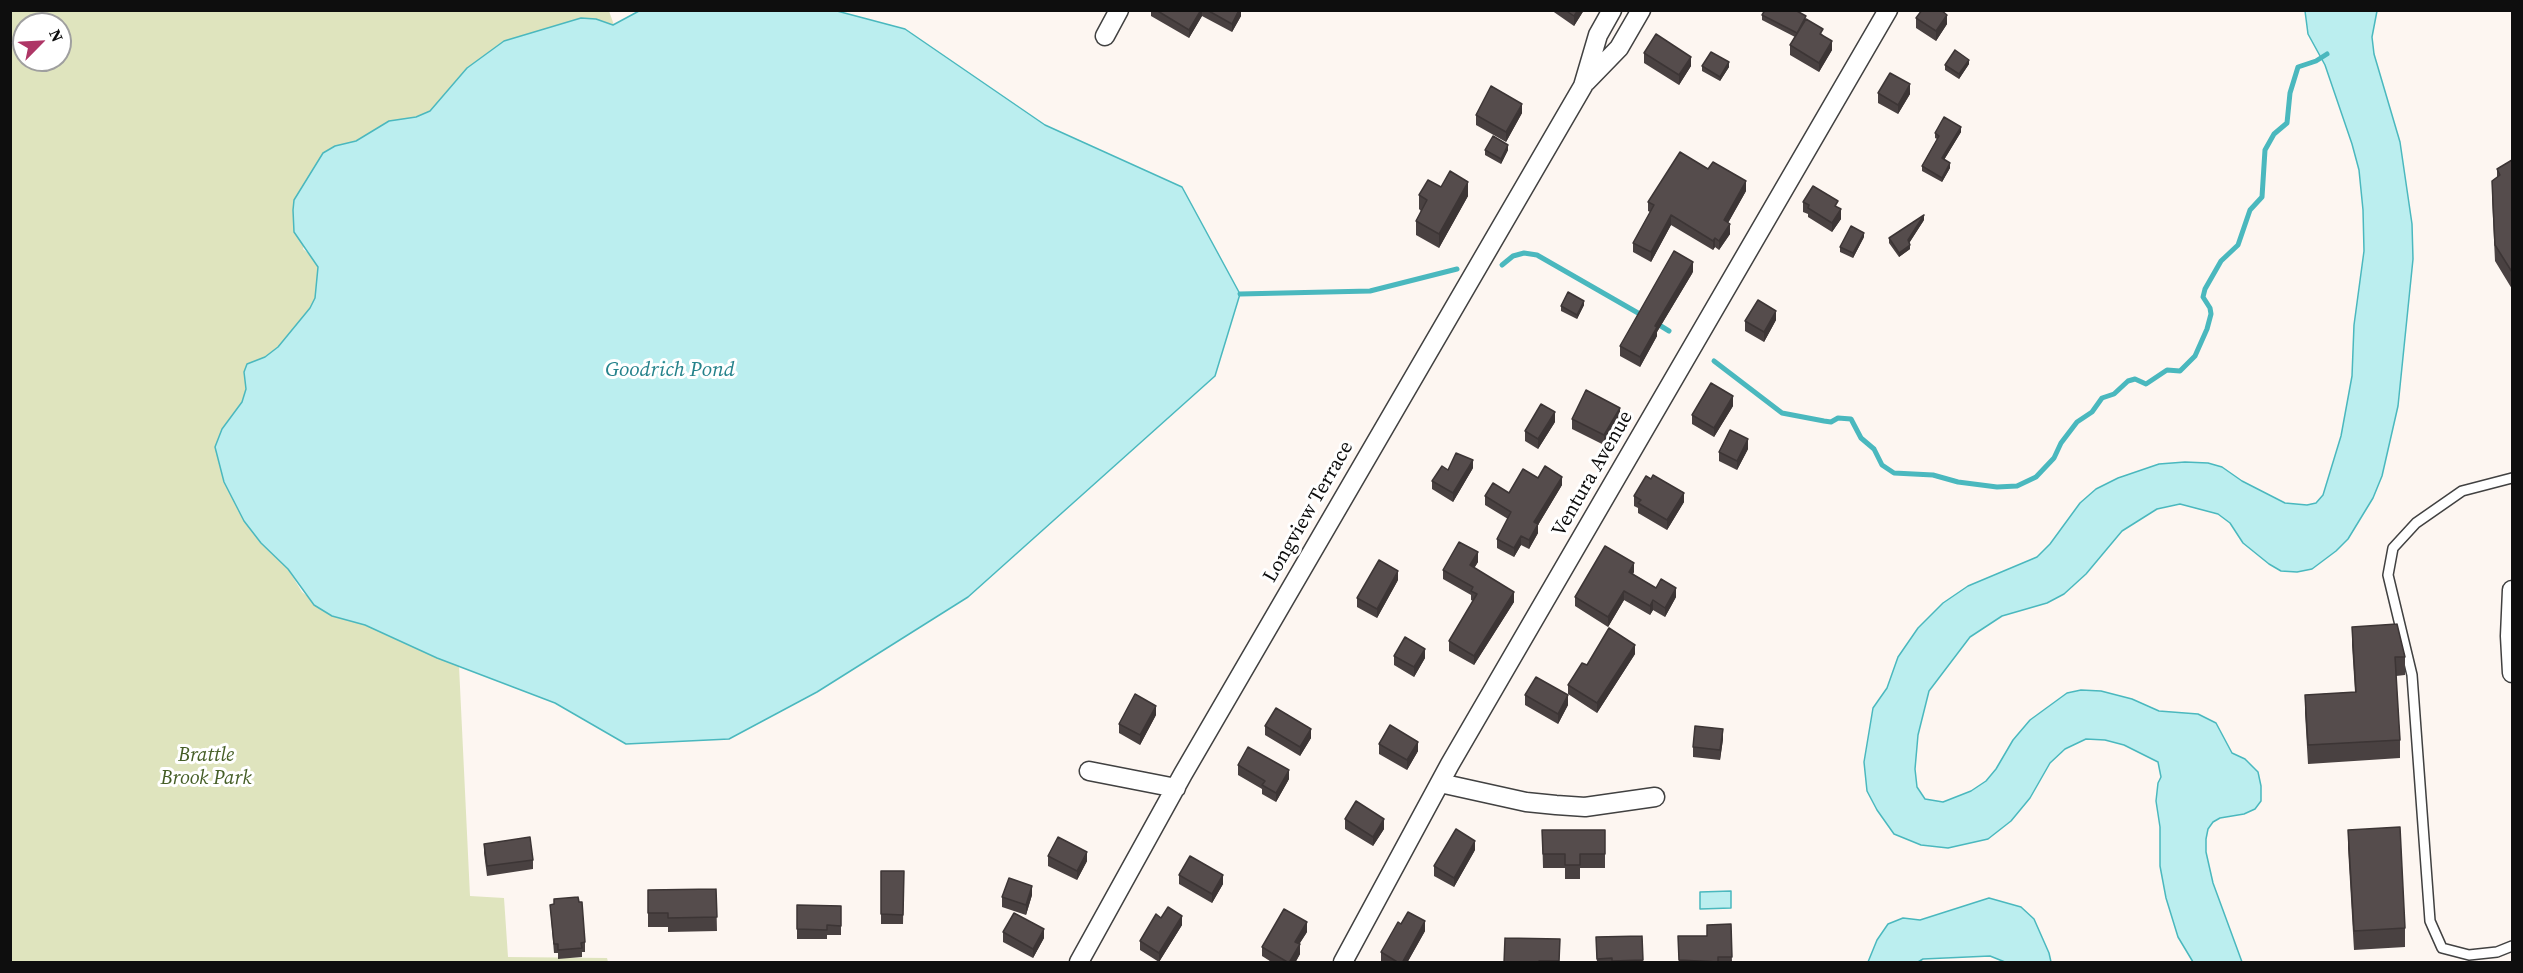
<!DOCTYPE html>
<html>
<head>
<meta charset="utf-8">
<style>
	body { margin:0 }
	#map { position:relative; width:2523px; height:973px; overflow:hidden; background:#fdf6f1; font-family:"Source Serif 4",serif }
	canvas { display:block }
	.frame { position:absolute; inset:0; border:12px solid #0e0e0e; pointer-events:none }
	.north { position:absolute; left:12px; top:12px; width:60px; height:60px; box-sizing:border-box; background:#fff; border:2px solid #9f9f9f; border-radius:50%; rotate:66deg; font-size:16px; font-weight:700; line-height:24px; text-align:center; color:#0e0e0e }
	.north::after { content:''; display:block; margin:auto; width:21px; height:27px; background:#ae3666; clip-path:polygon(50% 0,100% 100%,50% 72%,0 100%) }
</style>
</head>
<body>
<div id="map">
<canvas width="2523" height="973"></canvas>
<div class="frame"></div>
<div class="north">N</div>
</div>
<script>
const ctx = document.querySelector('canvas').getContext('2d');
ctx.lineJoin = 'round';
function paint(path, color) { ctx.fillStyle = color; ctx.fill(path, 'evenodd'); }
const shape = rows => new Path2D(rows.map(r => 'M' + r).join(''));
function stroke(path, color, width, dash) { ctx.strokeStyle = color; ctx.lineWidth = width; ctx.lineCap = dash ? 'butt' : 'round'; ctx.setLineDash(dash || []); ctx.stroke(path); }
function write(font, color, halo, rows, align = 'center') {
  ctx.font = font + ' "Source Serif 4",serif'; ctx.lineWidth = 6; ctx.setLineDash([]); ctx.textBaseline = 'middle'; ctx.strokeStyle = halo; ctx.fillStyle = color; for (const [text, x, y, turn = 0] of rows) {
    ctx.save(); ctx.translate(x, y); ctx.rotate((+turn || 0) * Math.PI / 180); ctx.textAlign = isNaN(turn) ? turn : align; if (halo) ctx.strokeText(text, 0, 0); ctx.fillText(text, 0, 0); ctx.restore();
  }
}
paint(shape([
	[10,11,609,11,614,25,596,19,504,41,467,68,430,111,416,117,389,121,356,141,335,146,303,249,314,258,318,267,315,298,310,308,278,347,265,357,247,364,244,372,246,389,242,402,222,429,261,543,288,569,302,592,332,616,365,625,459,666,470,896,504,898,508,957,607,958,608,962,11,962],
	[24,24,60,24,60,60,24,60]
]), '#dfe4be');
const water = shape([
	[837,11,905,29,1045,125,1182,187,1240,294,1215,376,968,597,817,692,729,739,626,744,555,703,437,658,365,625,332,616,314,605,288,569,261,543,244,521,224,482,215,447,222,429,242,402,246,389,244,372,247,364,265,357,278,347,310,308,315,298,318,267,294,232,293,210,294,200,323,153,335,146,356,141,389,121,416,117,430,111,467,68,504,41,581,18,596,19,613,25,639,11,837,11],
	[2305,11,2377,11,2372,37,2374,54,2400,142,2412,224,2413,259,2398,406,2382,476,2373,498,2348,539,2336,551,2312,569,2297,572,2281,571,2269,564,2243,543,2230,523,2218,514,2180,504,2157,509,2122,531,2086,574,2064,594,2047,603,2002,616,1970,637,1929,691,1918,735,1915,769,1917,787,1925,799,1943,802,1971,791,1986,781,1996,769,2013,740,2030,720,2067,693,2081,690,2101,691,2132,699,2159,711,2198,714,2216,723,2232,753,2245,759,2258,772,2261,786,2261,801,2255,809,2244,814,2220,818,2213,822,2208,829,2206,839,2206,852,2213,883,2242,962,2193,962,2178,937,2166,898,2160,866,2160,827,2156,801,2158,783,2161,777,2158,762,2124,745,2105,740,2086,739,2065,749,2050,763,2030,798,2011,821,1988,839,1948,848,1921,845,1894,834,1877,810,1867,791,1864,762,1873,708,1887,688,1898,657,1918,628,1943,603,1968,586,2037,557,2050,544,2080,503,2096,489,2118,478,2159,464,2185,462,2208,463,2222,467,2242,481,2285,503,2307,505,2316,503,2323,495,2341,436,2352,376,2354,325,2364,251,2363,210,2359,170,2352,144,2325,65,2308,34,2305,11],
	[1731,891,1731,908,1700,909,1700,892,1731,891],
	[1989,898,2021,907,2034,919,2049,953,2051,962,2005,962,1990,956,1923,959,1918,962,1868,962,1877,940,1888,924,1903,918,1920,920,1989,898]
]);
paint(water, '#bbeeef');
stroke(water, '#4ab8be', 1.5);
stroke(shape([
	[1502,265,1513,256,1524,253,1537,255,1645,317],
	[1240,294,1370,291,1457,269],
	[1656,323,1669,331],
	[1714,361,1782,413,1824,421,1831,422,1838,418,1851,419,1861,438,1874,449,1882,465,1894,473,1933,475,1958,482,1997,487,2017,486,2036,477,2054,458,2061,443,2077,422,2092,412,2102,398,2114,394,2128,381,2135,379,2146,384,2167,370,2180,371,2195,356,2207,329,2211,314,2210,308,2203,297,2205,289,2221,261,2238,245,2250,210,2262,197,2265,150,2274,134,2287,123,2290,93,2298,67,2316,61,2327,54]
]), '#4ab8be', 5);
const service = shape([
	[2512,478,2462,491,2416,523,2393,548,2388,575,2412,675,2430,921,2442,948,2469,955,2497,952,2512,946]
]);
const minor = shape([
	[1105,36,1119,10],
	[1586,82,1619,48,1641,10],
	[2512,590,2510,636,2512,673],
	[1089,771,1176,788],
	[1440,783,1526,802,1556,805,1585,807,1655,797],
	[1079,962,1183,774,1583,86,1598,35,1612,10],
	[1343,962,1450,764,1888,10]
]);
stroke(service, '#414141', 12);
stroke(minor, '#414141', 21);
stroke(service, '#fff', 9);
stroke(minor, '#fff', 18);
paint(shape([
	[1151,10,1241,10,1241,16,1232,32,1202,16,1189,38,1151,16],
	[1551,10,1584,10,1574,26],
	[1762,15,1806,19,1823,35,1832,50,1819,72,1790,55,1790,45,1795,37,1762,20],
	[1916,18,1947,24,1936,41,1916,28],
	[1644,53,1691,66,1679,85,1644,63],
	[1969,64,1959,79,1945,70,1945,65],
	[1702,66,1729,67,1720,81,1702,71],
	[1878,93,1910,94,1898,114,1878,103],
	[1522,113,1506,142,1476,125,1476,115],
	[1961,132,1944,160,1950,168,1942,182,1922,171,1922,166,1937,139,1935,138,1935,133],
	[1485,150,1508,150,1501,164,1485,155],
	[2512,160,2512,289,2495,261,2492,198,2492,181,2497,177,2497,169],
	[1441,187,1468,196,1439,248,1416,235,1416,221,1421,211,1419,209,1419,195],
	[1746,191,1728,223,1730,234,1719,250,1715,247,1713,250,1671,225,1651,262,1633,252,1633,243,1650,212,1648,211,1648,202],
	[1803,202,1838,208,1841,219,1832,232,1808,217,1808,214,1803,212],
	[1924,220,1909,243,1910,249,1899,257,1889,243,1889,238],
	[1864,237,1853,258,1840,252,1840,247],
	[1693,272,1657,332,1657,336,1640,367,1620,356,1620,346],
	[1584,305,1577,319,1561,311,1561,306],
	[1776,320,1764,342,1745,331,1745,321],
	[2512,353,2512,372,2511,370,2511,354],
	[1733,406,1714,437,1692,424,1692,415],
	[1620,417,1604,445,1572,429,1572,419],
	[1555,422,1538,449,1525,441,1525,431],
	[1748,449,1737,470,1719,461,1719,452],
	[1473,468,1453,502,1432,489,1432,481],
	[1538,478,1562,485,1538,525,1538,533,1529,549,1521,545,1514,557,1497,548,1497,539,1508,519,1485,505,1485,496,1509,493],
	[1634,496,1684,502,1667,530,1638,513,1638,508,1634,506],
	[1478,562,1474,568,1514,602,1474,665,1449,651,1449,641,1473,601,1471,600,1471,595,1443,579,1443,570],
	[1634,572,1633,574,1656,588,1676,597,1665,617,1653,610,1650,615,1624,600,1608,627,1575,606,1575,597],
	[1398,580,1377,618,1357,607,1357,598],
	[2352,627,2405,657,2405,675,2396,676,2400,740,2400,758,2308,764,2305,713,2305,695,2355,692,2352,645],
	[1635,654,1597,713,1568,694,1568,685,1587,665],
	[1394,656,1425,658,1414,677,1394,665],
	[1525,695,1568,705,1558,724,1525,705],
	[1156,715,1140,745,1119,733,1119,724],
	[1265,726,1311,738,1300,756,1265,735],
	[1723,739,1720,760,1693,757,1693,747],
	[1379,744,1418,751,1407,770,1379,754],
	[1238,765,1289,779,1276,802,1262,794,1262,789,1238,775],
	[1345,819,1384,829,1373,846,1345,829],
	[1542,830,1605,830,1605,868,1580,868,1580,879,1565,879,1565,868,1543,868],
	[2348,830,2405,928,2405,947,2354,950,2348,848],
	[484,844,533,860,533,869,487,876,484,853],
	[1475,850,1454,887,1434,876,1434,866],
	[1048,856,1087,861,1077,880,1048,866],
	[881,871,904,871,903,924,881,924],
	[1179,875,1223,884,1212,903,1179,884],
	[716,889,717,931,668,932,668,927,648,927,648,890],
	[1032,895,1026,915,1002,907,1002,897],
	[550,905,585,942,585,952,582,952,582,957,558,959,558,953,554,953],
	[797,905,841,906,841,935,827,935,827,939,797,939],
	[1161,918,1182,925,1159,962,1140,950,1140,941],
	[1401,924,1425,931,1407,963,1382,963,1381,962,1381,952],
	[1731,924,1732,963,1679,963,1678,936,1707,936],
	[1003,932,1044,938,1033,958,1003,942],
	[1307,932,1299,944,1300,954,1295,963,1273,963,1262,956,1262,947],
	[1642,936,1643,963,1597,963,1596,937],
	[1560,939,1559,963,1504,963]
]), '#494141');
paint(shape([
	[1201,10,1202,10,1202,16,1189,38,1189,30],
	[1239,10,1241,10,1241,16,1232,32,1232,24],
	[1578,10,1584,10,1574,26,1574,16],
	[1947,15,1947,24,1936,41,1936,31],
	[1832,41,1832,50,1819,72,1819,63],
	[1691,57,1691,66,1679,85,1679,75],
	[1969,60,1969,64,1959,79,1959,74],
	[1729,62,1729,67,1720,81,1720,77],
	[1910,84,1910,94,1898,114,1898,105],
	[1522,104,1522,113,1506,142,1506,132],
	[1961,127,1961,132,1942,163,1942,158],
	[1508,145,1508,150,1501,164,1501,159],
	[1950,163,1950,168,1942,182,1942,178],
	[1746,181,1746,191,1724,230,1724,220],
	[1468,182,1468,196,1439,248,1439,234],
	[1841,209,1841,219,1832,232,1832,223],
	[1671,215,1671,225,1651,262,1651,252],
	[1924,215,1924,220,1908,245,1908,240],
	[1730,224,1730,234,1719,250,1719,241],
	[1864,233,1864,237,1853,258,1853,253],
	[1715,238,1715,247,1713,250,1713,241],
	[1910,245,1910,249,1899,257,1899,253],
	[1693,262,1693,272,1657,332,1657,336,1640,367,1640,357,1655,326],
	[1584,301,1584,305,1577,319,1577,315],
	[1776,311,1776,320,1764,342,1764,332],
	[1733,396,1733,406,1714,437,1714,428],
	[1620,408,1620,417,1604,445,1604,435],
	[1555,412,1555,422,1538,449,1538,439],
	[1748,439,1748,449,1737,470,1737,461],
	[1473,460,1473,468,1453,502,1453,493],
	[1562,477,1562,485,1538,525,1538,533,1529,549,1529,540,1534,522],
	[1684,493,1684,502,1667,530,1667,520],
	[1521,536,1521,545,1514,557,1514,548],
	[1478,552,1478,562,1470,575,1470,565],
	[1634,563,1634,572,1629,581,1629,572],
	[1398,571,1398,580,1377,618,1377,609],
	[1676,588,1676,597,1665,617,1665,608],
	[1624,591,1624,600,1608,627,1608,617],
	[1514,592,1514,602,1474,665,1474,656],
	[1653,600,1653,610,1650,615,1650,606],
	[1635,645,1635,654,1597,713,1597,703],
	[1425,649,1425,658,1414,677,1414,667],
	[1568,695,1568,705,1558,724,1558,714],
	[1156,706,1156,715,1140,745,1140,735],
	[1311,729,1311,738,1300,756,1300,747],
	[1723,729,1723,739,1720,760,1720,750],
	[1418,742,1418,751,1407,770,1407,760],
	[1289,770,1289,779,1276,802,1276,793],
	[1384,819,1384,829,1373,846,1373,837],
	[1475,841,1475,850,1454,887,1454,878],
	[1087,852,1087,861,1077,880,1077,871],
	[1223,875,1223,884,1212,903,1212,894],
	[1032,886,1032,895,1026,915,1026,905],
	[1182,916,1182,925,1159,962,1159,953],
	[1425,921,1425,931,1407,963,1402,963],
	[1307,922,1307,932,1295,951,1295,942],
	[1044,929,1044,938,1033,958,1033,949],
	[1300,944,1300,954,1295,963,1289,963]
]), '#3c3535');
const building = shape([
	[1156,10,1201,10,1189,30,1156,10],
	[1207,10,1239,10,1232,24,1207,10],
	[1565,10,1578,10,1574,16,1565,10],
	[1765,10,1795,10,1806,16,1797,33,1762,15,1765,10],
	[1922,10,1941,10,1947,15,1936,31,1916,18,1922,10],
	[1806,19,1823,29,1820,34,1832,41,1819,63,1790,45,1806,19],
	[1656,34,1691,57,1679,75,1644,53,1656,34],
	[1955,50,1969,60,1959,74,1945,65,1955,50],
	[1711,52,1729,62,1720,77,1702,66,1711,52],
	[1890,73,1910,84,1898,105,1878,93,1890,73],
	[1491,86,1522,104,1506,132,1476,115,1491,86],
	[1944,117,1961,127,1942,158,1950,163,1942,178,1922,166,1939,136,1935,133,1944,117],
	[1493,136,1508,145,1501,159,1485,150,1493,136],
	[1680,152,1708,169,1713,162,1746,181,1724,220,1730,224,1719,241,1715,238,1713,241,1671,215,1651,252,1633,243,1654,205,1648,202,1680,152],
	[2512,160,2512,272,2495,245,2492,181,2500,175,2497,169,2512,160],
	[1450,171,1468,182,1439,234,1416,221,1427,200,1419,195,1428,180,1441,187,1450,171],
	[1813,186,1838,201,1835,206,1841,209,1832,223,1808,208,1809,205,1803,202,1813,186],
	[1924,215,1908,240,1910,245,1899,253,1889,238,1924,215],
	[1851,226,1864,233,1853,253,1840,247,1851,226],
	[1674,251,1693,262,1655,326,1657,327,1640,357,1620,346,1674,251],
	[1568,292,1584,301,1577,315,1561,306,1568,292],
	[1758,300,1776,311,1764,332,1745,321,1758,300],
	[1711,383,1733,396,1714,428,1692,415,1711,383],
	[1586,390,1620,408,1604,435,1572,419,1586,390],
	[1541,404,1555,412,1538,439,1525,431,1541,404],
	[1730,430,1748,439,1737,461,1719,452,1730,430],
	[1456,453,1473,460,1453,493,1432,481,1442,466,1448,470,1456,453],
	[1545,466,1562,477,1534,522,1538,524,1529,540,1521,536,1514,548,1497,539,1511,512,1485,496,1493,483,1509,493,1523,469,1538,478,1545,466],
	[1653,475,1684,493,1667,520,1638,503,1641,500,1634,496,1646,476,1651,479,1653,475],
	[1459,542,1478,552,1470,565,1514,592,1474,656,1449,641,1477,594,1471,591,1473,587,1443,570,1459,542],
	[1605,546,1634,563,1629,572,1656,588,1661,579,1676,588,1665,608,1653,600,1650,606,1624,591,1608,617,1575,597,1605,546],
	[1379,560,1398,571,1377,609,1357,598,1379,560],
	[2397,624,2405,657,2395,657,2400,740,2308,745,2305,695,2356,692,2352,627,2397,624],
	[1609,628,1635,645,1597,703,1568,685,1582,663,1587,665,1609,628],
	[1405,637,1425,649,1414,667,1394,656,1405,637],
	[1536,677,1568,695,1558,714,1525,695,1536,677],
	[1135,694,1156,706,1140,735,1119,724,1135,694],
	[1276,708,1311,729,1300,747,1265,726,1276,708],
	[1390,725,1418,742,1407,760,1379,744,1390,725],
	[1695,726,1723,729,1720,750,1693,747,1695,726],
	[1248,747,1289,770,1276,793,1262,785,1265,781,1238,765,1248,747],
	[1356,801,1384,819,1373,837,1345,819,1356,801],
	[2400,827,2405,928,2354,931,2348,830,2400,827],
	[1456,829,1475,841,1454,878,1434,866,1456,829],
	[1542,830,1605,830,1605,854,1580,854,1580,865,1565,865,1565,854,1543,854,1542,830],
	[530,837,533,860,487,866,484,844,530,837],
	[1058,837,1087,852,1077,871,1048,856,1058,837],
	[1190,856,1223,875,1212,894,1179,875,1190,856],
	[881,871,904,871,903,915,881,914,881,871],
	[1009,878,1032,886,1026,905,1002,897,1009,878],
	[716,889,717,917,668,918,668,913,648,913,648,890,716,889],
	[578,897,579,902,582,902,585,942,581,943,582,948,558,950,558,944,554,944,550,905,554,904,554,899,578,897],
	[797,905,841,906,841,926,827,925,827,930,797,929,797,905],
	[1168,907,1182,916,1159,953,1140,941,1156,914,1161,918,1168,907],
	[1284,909,1307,922,1295,942,1300,944,1289,963,1262,947,1284,909],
	[1408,912,1425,921,1402,963,1399,963,1381,952,1398,922,1401,924,1408,912],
	[1014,913,1044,929,1033,949,1003,932,1014,913],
	[1731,924,1732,957,1718,957,1718,962,1679,960,1678,936,1707,936,1707,925,1731,924],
	[1642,936,1643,960,1612,961,1612,958,1597,959,1596,937,1642,936],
	[1505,938,1560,939,1559,961,1539,961,1540,963,1504,963,1505,938]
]);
paint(building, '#554c4c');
stroke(building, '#3c3535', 1.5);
write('20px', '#0e0e0e', '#fff', [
	["Ventura Avenue",1593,474,-60],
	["Longview Terrace",1309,512,-60]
]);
write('italic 20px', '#455e26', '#fff', [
	["Brattle",206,756],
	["Brook Park",206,779]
]);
write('italic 21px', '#24828b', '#fff', [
	["Goodrich Pond",670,371]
]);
</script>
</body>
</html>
